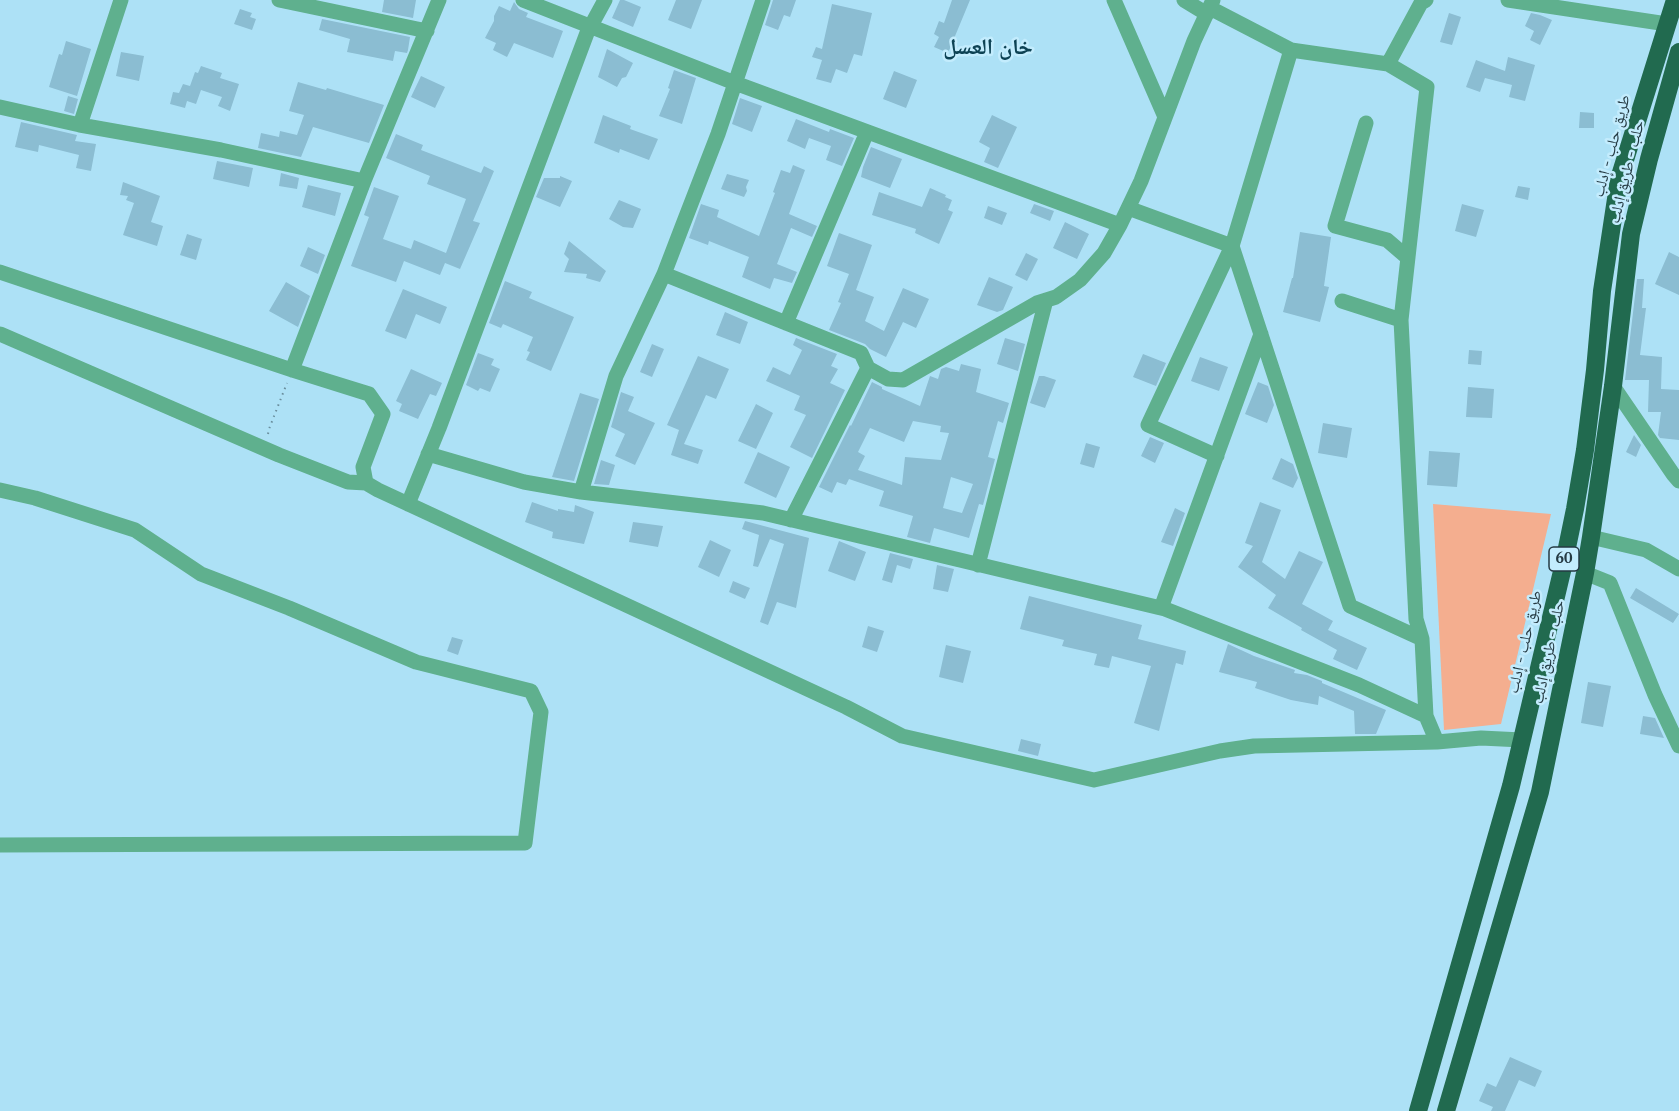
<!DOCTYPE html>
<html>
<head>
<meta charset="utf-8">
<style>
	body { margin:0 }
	canvas { display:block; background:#ade1f6 }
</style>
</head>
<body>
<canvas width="1679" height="1111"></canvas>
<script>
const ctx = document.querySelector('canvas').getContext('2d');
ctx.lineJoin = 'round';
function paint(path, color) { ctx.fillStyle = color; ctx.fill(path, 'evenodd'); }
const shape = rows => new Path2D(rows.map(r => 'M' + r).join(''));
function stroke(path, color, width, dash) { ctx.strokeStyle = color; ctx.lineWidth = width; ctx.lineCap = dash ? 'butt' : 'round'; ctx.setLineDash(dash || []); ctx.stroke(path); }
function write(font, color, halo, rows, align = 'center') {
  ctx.font = font + ' "PT Serif","Noto Naskh Arabic",serif'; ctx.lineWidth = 5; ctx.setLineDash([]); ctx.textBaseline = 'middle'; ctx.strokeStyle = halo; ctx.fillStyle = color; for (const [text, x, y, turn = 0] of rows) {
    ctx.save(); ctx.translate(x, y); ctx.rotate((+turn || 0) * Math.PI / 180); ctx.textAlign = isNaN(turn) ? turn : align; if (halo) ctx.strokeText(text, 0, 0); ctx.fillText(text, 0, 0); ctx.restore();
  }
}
paint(shape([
	[1433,504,1551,514,1501,724,1444,730]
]), '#f4ae8f');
paint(shape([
	[384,0,416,0,413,18,382,12],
	[620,0,624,0,641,7,633,27,612,18],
	[676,0,702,0,691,29,668,20],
	[773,0,796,0,790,17,784,15,778,30,765,25],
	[952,0,970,0,948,53,934,47,939,37,934,34,939,21,944,23],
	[514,2,519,9,528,13,526,17,563,31,553,58,514,43,507,57,493,50,496,43,485,38,494,21,494,16,499,6,510,11],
	[832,4,872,13,862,56,854,54,847,73,836,69,831,83,816,79,822,60,812,57,816,47,822,49],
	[240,9,252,13,250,17,256,19,252,30,234,24],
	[1449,13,1461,17,1452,45,1440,42],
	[1531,13,1540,15,1552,20,1540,45,1530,40,1534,31,1525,26],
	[322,19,410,37,408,50,407,53,395,51,393,61,347,52,350,39,319,30],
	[66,41,91,49,77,96,49,87,59,54,62,55],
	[607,49,633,63,626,77,622,78,617,87,598,77],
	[121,52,144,56,139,81,116,76],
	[1508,57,1535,65,1525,101,1509,97,1512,85,1485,78,1480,92,1466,87,1476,60,1505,71],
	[201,66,222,73,220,78,239,84,230,111,218,106,222,97,201,90,196,104,187,101,185,108,170,104,173,92,179,93,183,84,190,86,195,72,198,73],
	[674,70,696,78,682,124,659,116,670,89,668,88],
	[894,71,917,80,906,108,883,99],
	[421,76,445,87,435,108,411,97],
	[298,82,326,90,327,88,384,105,369,143,313,127,301,157,258,148,261,133,279,137,280,131,297,135,304,115,289,111],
	[68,96,78,99,74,114,64,111],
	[740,98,762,106,752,132,732,124],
	[1580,112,1594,113,1594,128,1579,128],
	[603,115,631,126,630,129,658,139,649,160,620,149,619,153,594,143],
	[992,115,1017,127,998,168,984,162,990,148,979,142],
	[796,119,829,132,830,129,854,138,842,166,826,160,831,146,809,138,805,149,787,141],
	[21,122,77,135,75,141,96,144,91,171,76,168,79,155,39,145,38,152,15,147],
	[396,134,423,145,421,150,481,173,484,166,494,171,473,221,480,223,460,269,445,263,440,275,404,261,396,282,351,266,369,217,364,215,374,187,399,196,383,239,411,249,414,240,446,253,466,199,427,184,430,176,386,158],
	[871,147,902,159,890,188,861,177,863,167],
	[217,161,253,168,249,187,213,179],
	[793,165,805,170,789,214,817,226,812,237,791,228,777,264,797,272,792,283,774,278,770,289,742,277,749,257,709,241,708,245,689,238,701,204,719,210,717,217,759,236,775,193,773,192,781,170,790,173],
	[281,173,299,178,297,189,279,186],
	[727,174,749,180,746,187,747,191,744,197,721,189],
	[560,176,572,181,560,207,536,197,544,178,560,178],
	[123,182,160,196,151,222,163,226,157,246,123,235,134,203,126,200,128,196,120,195],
	[308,185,341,193,335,216,302,207],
	[1518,186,1530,188,1528,200,1515,197],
	[930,188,946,195,945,197,952,200,948,210,953,212,939,244,915,233,916,229,872,215,879,192,922,207],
	[619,200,641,209,633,228,623,227,609,219],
	[1034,204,1054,211,1050,221,1030,213],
	[1462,204,1484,210,1476,237,1455,231],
	[988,206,1007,213,1002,225,984,218],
	[1065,222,1089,234,1077,259,1053,248],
	[1300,232,1331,237,1324,286,1329,287,1320,322,1283,312,1292,278,1293,278],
	[839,233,872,245,856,290,874,297,865,321,884,331,903,288,929,299,916,328,903,322,886,357,870,349,865,344,829,330,841,303,838,302,849,274,827,266],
	[187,234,202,239,196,260,180,255],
	[569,241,606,271,600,282,586,278,587,274,564,272,569,259,564,254],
	[308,247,325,255,318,274,300,266],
	[1669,252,1679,257,1679,295,1655,284],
	[1026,253,1038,259,1027,281,1015,275],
	[989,277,1013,287,1003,310,997,312,977,305],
	[1637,279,1644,279,1642,308,1646,308,1640,355,1662,357,1661,389,1679,390,1679,440,1660,438,1658,435,1661,412,1648,412,1649,380,1625,380],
	[505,281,532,292,529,298,574,317,551,371,526,360,530,352,527,351,533,337,503,324,501,328,489,323],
	[286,282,310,296,298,327,269,311],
	[403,289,447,307,440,324,416,314,406,339,385,331],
	[725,312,748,322,740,344,716,335],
	[796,338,837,354,831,366,838,369,830,383,845,390,812,458,790,447,806,415,794,410,800,396,766,381,773,367,790,375,802,350,793,345],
	[1005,338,1025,344,1018,371,997,364],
	[652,344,664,349,652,377,640,372],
	[1469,350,1482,351,1481,365,1468,364],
	[478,353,494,359,491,365,500,369,490,392,480,388,478,391,466,385],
	[1143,354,1166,363,1156,386,1133,377],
	[698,356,729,369,716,399,706,395,684,444,703,450,698,464,671,455,679,430,667,425],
	[1200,357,1228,367,1219,391,1191,381],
	[961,364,981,369,976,392,1009,403,1003,423,998,421,988,457,995,459,983,505,979,504,969,538,934,528,930,543,907,537,913,516,879,506,884,491,849,479,846,485,837,482,832,493,819,487,850,425,851,426,872,382,882,387,882,389,920,406,930,376,938,379,941,369,946,367,959,371],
	[913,421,941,426,940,432,949,433,941,460,905,457,902,485,858,470,865,456,858,452,870,428,904,442],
	[951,477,973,484,962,513,943,508],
	[411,369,442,383,436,396,430,394,418,419,399,411,402,404,396,401],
	[1039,376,1044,376,1056,380,1045,408,1030,403],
	[1258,382,1268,386,1274,405,1267,423,1245,414],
	[1468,387,1494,389,1492,418,1466,417],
	[621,392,634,397,628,411,655,423,635,465,615,456,625,434,611,427],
	[580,393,599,399,574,481,552,477],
	[756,404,773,413,756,449,738,441],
	[1323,423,1352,428,1347,458,1318,453],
	[1634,435,1641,445,1636,457,1626,452],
	[1150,437,1164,443,1155,463,1141,456],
	[1086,443,1100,447,1094,468,1080,464],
	[1429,451,1460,453,1457,487,1427,485],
	[758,452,790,467,776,498,744,483],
	[1281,458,1293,464,1298,478,1293,488,1272,479],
	[601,460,615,465,609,485,594,484],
	[532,502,558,511,558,509,574,512,575,505,594,512,584,544,552,538,553,532,525,522],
	[1260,502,1281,510,1262,562,1285,579,1299,551,1323,562,1302,604,1333,621,1328,630,1367,648,1357,670,1333,659,1337,650,1301,630,1302,628,1268,608,1276,595,1238,567,1253,546,1245,543],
	[1175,508,1185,513,1173,546,1161,542],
	[745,521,809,538,796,608,777,602,768,625,760,622,784,544,770,539,758,567,753,566,759,535,742,529],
	[633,522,663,526,658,547,629,542],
	[710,540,731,550,719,577,698,567],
	[839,541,866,552,855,581,828,571],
	[890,553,913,559,910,569,897,565,892,583,882,580],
	[937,565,954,569,948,592,933,589],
	[733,581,750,588,745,599,729,592],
	[1636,588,1679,614,1673,623,1630,598],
	[1029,596,1142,625,1138,639,1186,651,1183,665,1176,663,1159,731,1134,723,1151,666,1112,656,1109,668,1094,665,1097,654,1062,646,1064,640,1020,629],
	[868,626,884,631,877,652,862,647],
	[452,637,463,640,458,655,447,651],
	[1228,644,1254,656,1295,670,1294,673,1307,675,1322,681,1322,683,1386,710,1376,734,1355,734,1354,711,1319,696,1318,705,1291,700,1255,688,1257,682,1219,672],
	[946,645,971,651,963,683,939,677],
	[1588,682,1611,686,1603,727,1581,723],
	[1643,716,1655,718,1664,738,1640,734],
	[1021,739,1041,744,1038,756,1018,751],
	[1510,1057,1542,1071,1535,1087,1519,1080,1505,1111,1491,1111,1493,1107,1479,1101,1487,1083,1496,1087]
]), '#8bbdd2');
stroke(shape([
	[268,434,269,429,287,383]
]), '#6a8f9e', 2, [1.5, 4.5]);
stroke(shape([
	[279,0,427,31],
	[523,0,735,83,1120,225],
	[1114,0,1165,117],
	[1184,0,1207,14],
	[1426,0,1421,3,1388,64,1427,87,1401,320,1416,619,1422,639,1426,716,1437,742],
	[1508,0,1667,24],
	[1210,8,1291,50,1388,64],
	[1291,50,1232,246,1350,606,1422,639],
	[0,107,80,125,221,150,364,181],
	[1366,123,1335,226,1387,240,1408,258],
	[80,125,121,0],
	[1128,208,1232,246,1148,425,1217,456],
	[0,272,292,370,369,394,383,414,363,467,366,483],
	[664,274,861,353,868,368,791,520],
	[1342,301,1401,320],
	[786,323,867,132],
	[0,334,279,455,348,482,366,483,378,490,846,707,902,736,1094,780,1220,751,1254,746,1437,742,1481,738,1522,740],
	[868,368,888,379,903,380,1037,303,1056,297,1080,280,1104,253,1120,225,1141,181,1194,41,1213,0],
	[292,370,364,181,439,0],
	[1613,386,1673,474,1679,481],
	[428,454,524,482,581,492,763,513,1165,609,1359,685,1426,716],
	[0,490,35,498,135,530,201,574,289,608,416,662,531,691,541,712,525,843,0,845],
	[581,492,616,376,664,274,682,227,718,134,763,0],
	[408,504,439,428,587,33,605,0],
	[1591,537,1646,550,1679,569],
	[978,565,1046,300],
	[1585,573,1610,583,1655,695,1679,746],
	[1161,608,1261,334]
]), '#5fb08e', 15);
stroke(shape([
	[1418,1111,1511,786,1563,567,1575,509,1585,450,1595,370,1602,291,1619,179,1675,0],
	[1446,1111,1540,792,1585,573,1591,537,1613,386,1631,234,1649,159,1679,52]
]), '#216a4f', 18);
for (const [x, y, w] of [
	[1564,559,30]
]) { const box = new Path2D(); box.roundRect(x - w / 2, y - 12, w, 24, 4.5); ctx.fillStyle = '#c3ecfd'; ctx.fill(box); stroke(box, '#253a43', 1.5); }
write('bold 15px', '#253a43', null, [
	["60",1564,559]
]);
write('16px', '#253a43', '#c3ecfd', [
	["طريق حلب - إدلب",1612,146,-75],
	["حلب - طريق إدلب",1627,172,-76],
	["طريق حلب - إدلب",1525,642,-77],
	["حلب - طريق إدلب",1549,652,-78]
]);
write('bold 22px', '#0d4254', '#c3ecfd', [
	["خان العسل",988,48]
]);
</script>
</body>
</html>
